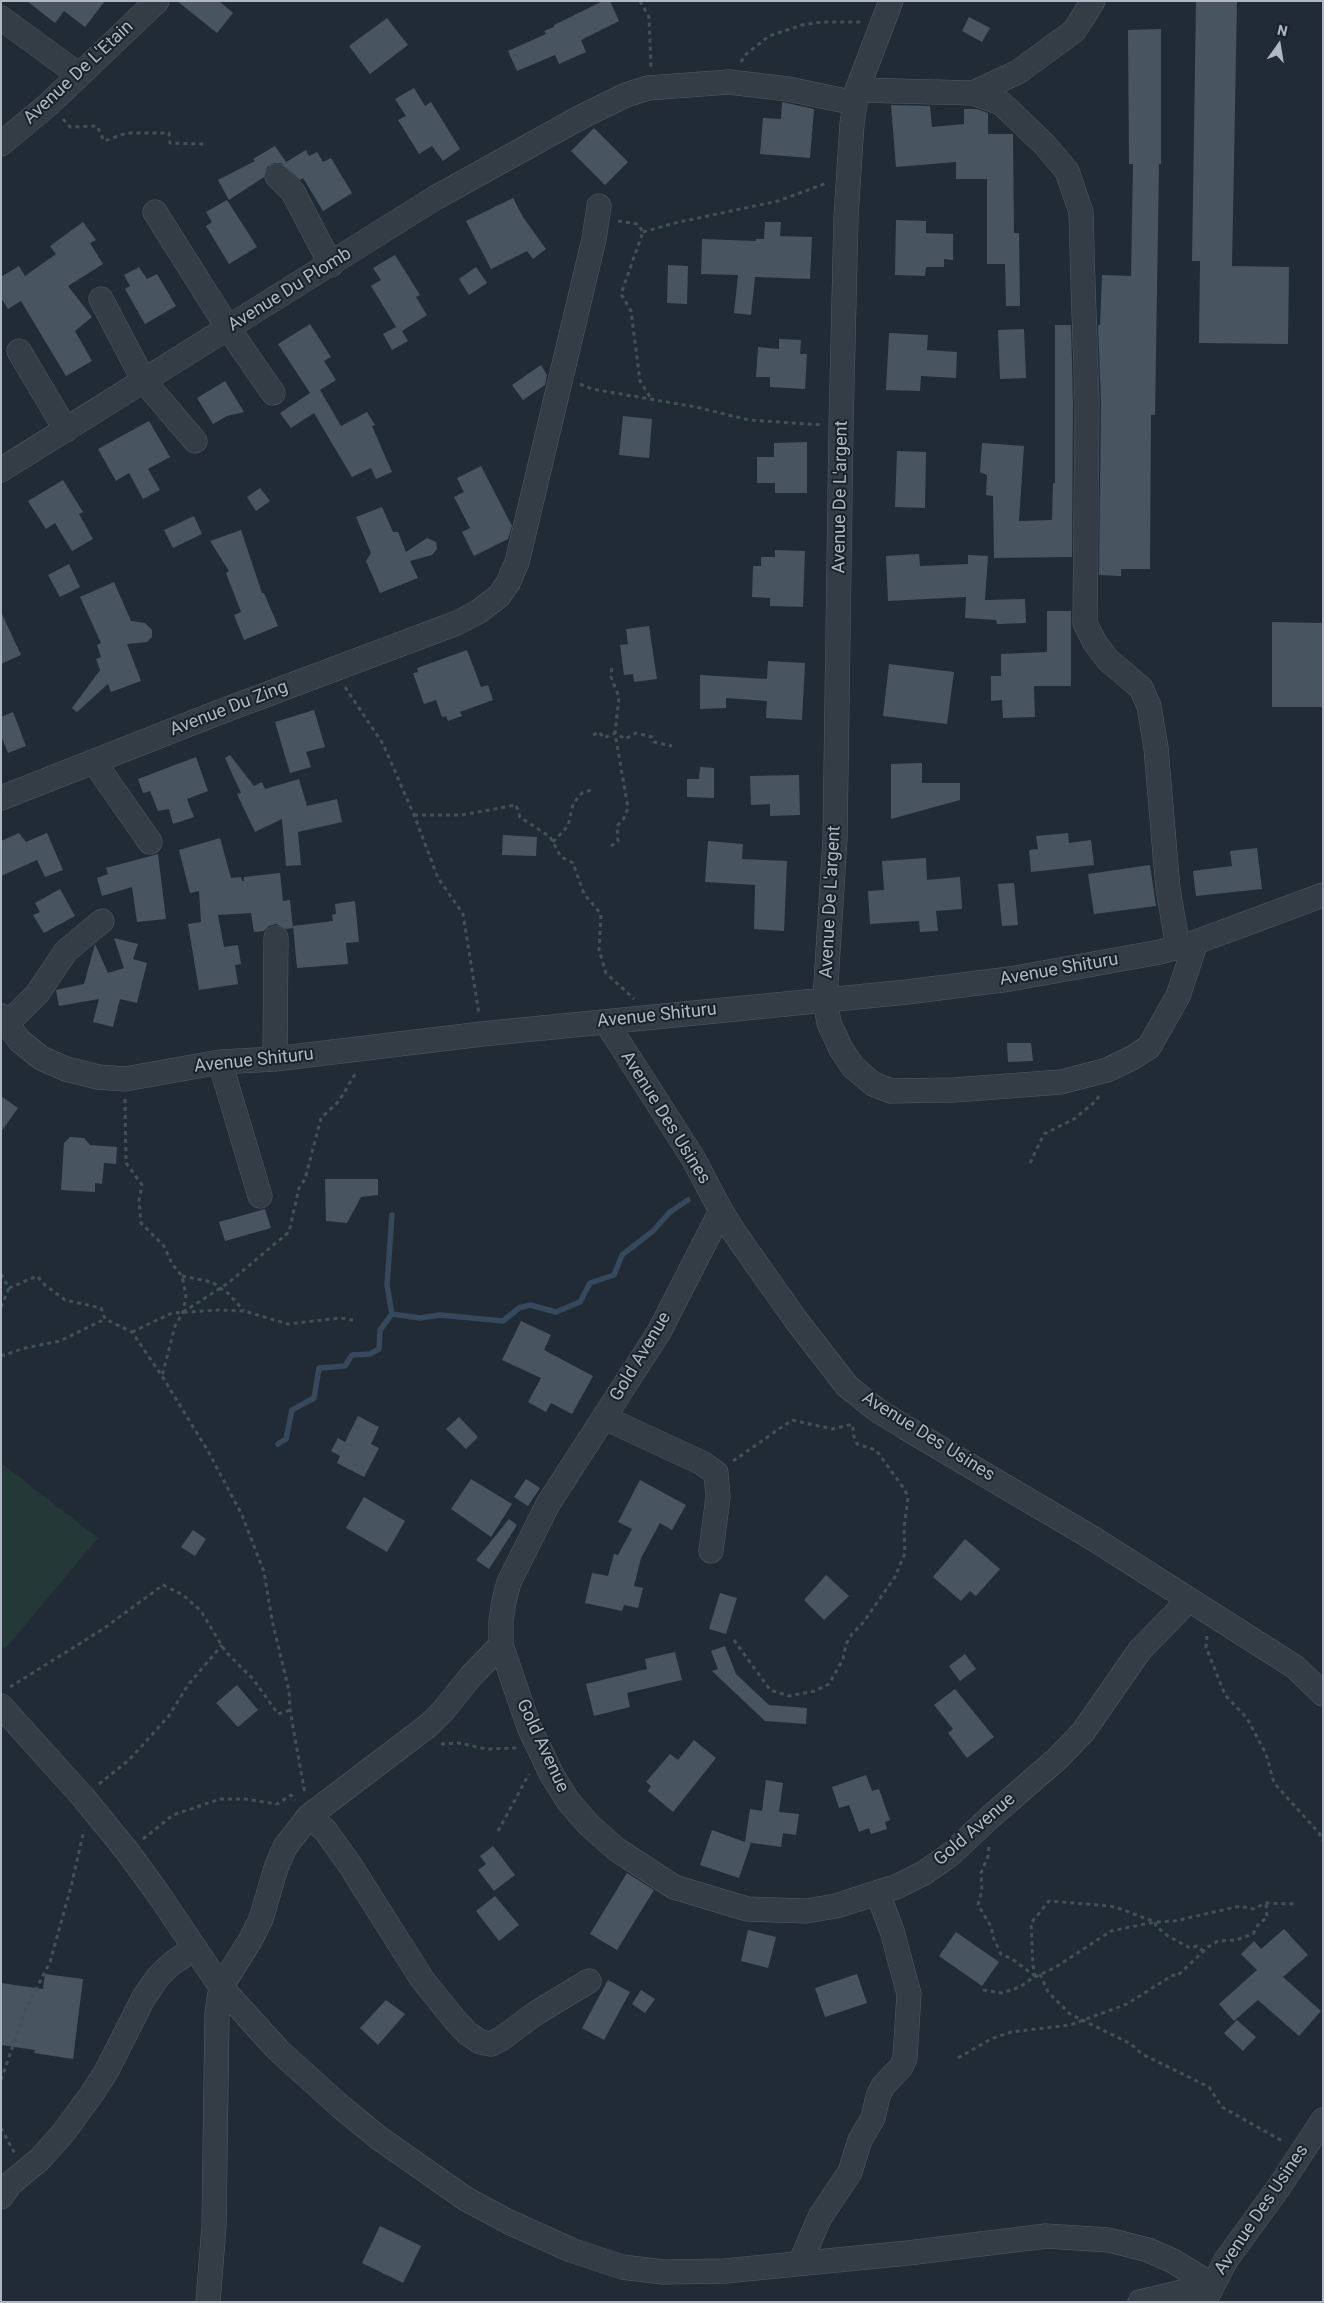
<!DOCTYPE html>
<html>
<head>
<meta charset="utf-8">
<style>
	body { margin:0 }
	#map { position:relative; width:1324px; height:2303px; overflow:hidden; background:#202b35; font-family:Roboto,sans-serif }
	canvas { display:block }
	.frame { position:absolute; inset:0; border:2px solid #aeb7c3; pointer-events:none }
	.north { position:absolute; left:1254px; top:20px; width:50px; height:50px; -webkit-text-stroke:4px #19222a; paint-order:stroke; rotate:13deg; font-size:14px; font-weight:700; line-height:20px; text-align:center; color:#aeb7c3 }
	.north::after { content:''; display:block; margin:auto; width:18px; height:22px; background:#aeb7c3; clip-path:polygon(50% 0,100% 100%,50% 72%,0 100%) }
</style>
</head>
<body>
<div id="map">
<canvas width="1324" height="2303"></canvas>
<div class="frame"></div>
<div class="north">N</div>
</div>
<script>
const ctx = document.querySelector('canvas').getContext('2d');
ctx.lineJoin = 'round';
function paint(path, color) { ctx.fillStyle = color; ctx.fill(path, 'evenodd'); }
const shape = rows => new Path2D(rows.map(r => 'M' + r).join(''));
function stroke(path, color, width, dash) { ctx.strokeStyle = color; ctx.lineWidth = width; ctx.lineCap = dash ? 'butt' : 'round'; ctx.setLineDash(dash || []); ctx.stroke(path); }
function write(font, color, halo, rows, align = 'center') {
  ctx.font = font + ' Roboto,sans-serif'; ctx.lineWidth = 4; ctx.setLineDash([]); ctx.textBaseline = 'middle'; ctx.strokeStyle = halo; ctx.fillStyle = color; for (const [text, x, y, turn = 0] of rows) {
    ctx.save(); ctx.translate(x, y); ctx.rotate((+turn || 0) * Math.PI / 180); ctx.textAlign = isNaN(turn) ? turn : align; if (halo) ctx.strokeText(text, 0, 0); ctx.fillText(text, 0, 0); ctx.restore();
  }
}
paint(shape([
	[1,1463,98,1538,5,1649,1,1646]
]), '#233837');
stroke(shape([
	[392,1314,387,1285,392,1215],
	[278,1444,286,1439,292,1410,314,1398,319,1368,345,1366,352,1355,370,1354,379,1349,380,1330,392,1314,420,1318,440,1315,503,1321,519,1308,530,1305,556,1312,580,1302,590,1283,614,1275,622,1255,653,1231,670,1212,688,1200]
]), '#35485c', 5.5);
paint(shape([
	[27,1,105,1,85,27,64,11,55,23],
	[177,1,219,1,233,13,217,33],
	[603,1,610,1,619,21,581,40,586,52,559,64,555,55,517,71,508,51,546,34,544,31,554,27,554,25],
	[1196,1,1237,1,1232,266,1289,267,1288,344,1199,343,1200,261,1192,261],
	[969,17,990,28,982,42,962,31],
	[387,18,408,45,370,74,349,46],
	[1161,29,1161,164,1159,164,1155,415,1151,415,1150,569,1121,569,1121,576,1099,575,1101,402,1098,325,1100,325,1102,275,1131,276,1133,164,1129,164,1128,30],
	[414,88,425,106,431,102,460,149,443,161,432,146,419,154,398,120,406,116,395,99],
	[782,102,814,109,810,158,760,154,763,118,781,119],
	[891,105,930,106,932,127,964,124,964,109,977,109,988,113,988,134,1013,134,1014,233,1019,233,1020,306,1006,306,1005,264,987,264,987,179,956,179,956,162,896,167],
	[594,128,628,162,605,185,571,151],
	[275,146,286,162,306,150,309,156,317,152,323,162,331,158,352,193,323,211,303,178,300,180,281,163,274,163,267,167,264,177,229,200,218,180,255,161,253,159],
	[513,198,523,217,546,249,533,259,527,251,491,269,466,221],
	[227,200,257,247,229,264,206,226,212,222,206,212],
	[896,220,926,221,926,233,953,234,953,260,944,259,944,267,926,267,925,276,895,275],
	[83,222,96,240,90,243,103,264,68,286,92,317,75,331,92,361,66,376,21,301,8,309,1,298,1,277,19,266,25,276,56,254,50,246],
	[765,222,781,222,780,236,812,237,810,279,755,277,751,315,734,313,738,275,701,274,702,239,756,241,756,239,764,239],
	[395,255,420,295,416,297,427,315,402,331,408,341,392,350,383,334,396,327,371,286,381,280,373,268],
	[668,265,688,266,687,304,667,303],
	[139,267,147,279,157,274,176,306,145,324,125,289,130,286,124,275],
	[476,267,487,283,469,295,459,279],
	[310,324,331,357,324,361,336,380,320,390,341,426,367,412,375,425,372,426,392,472,376,479,371,468,352,477,314,413,291,428,280,413,310,393,278,344],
	[1055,325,1071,325,1073,402,1072,557,994,558,993,496,986,495,987,475,980,472,982,443,1024,446,1019,521,1052,520,1053,483,1055,483],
	[1024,329,1026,378,1000,379,998,330],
	[889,333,928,335,927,350,957,352,956,378,921,376,920,391,886,390],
	[779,339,801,340,800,354,807,354,805,389,770,387,770,377,756,377,758,347,779,349],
	[541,365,547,375,545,385,523,400,512,385],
	[225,381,244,412,227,416,213,424,197,398],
	[623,416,652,419,649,458,619,455],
	[149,421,170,457,148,469,160,490,143,499,129,473,116,481,98,449],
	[807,442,807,493,775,493,775,483,757,483,757,457,774,457,774,443],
	[897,451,926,452,925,508,895,507],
	[481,466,512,526,508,539,474,556,462,532,470,528,454,497,464,492,457,478],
	[63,480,83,512,79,514,93,539,72,551,55,523,46,529,28,501],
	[260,488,270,501,256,511,247,497],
	[382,507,393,532,398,532,406,552,427,538,436,542,437,549,432,555,410,561,418,578,380,593,366,561,371,553,356,517],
	[194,516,202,534,173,548,164,530],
	[241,530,262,593,264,593,278,626,244,640,234,615,241,612,226,573,229,571,210,541],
	[775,550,805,551,803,607,770,606,770,598,752,597,753,566,761,566,761,557,775,557],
	[919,554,920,566,968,564,968,555,988,556,985,600,1025,599,1026,623,997,624,996,620,965,618,966,597,888,601,886,556],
	[69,564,80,587,60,597,48,575],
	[114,582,131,621,145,623,152,630,152,637,147,642,127,644,141,681,111,692,108,684,77,712,72,708,100,670,96,659,101,657,97,645,101,643,80,597],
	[1047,611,1071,611,1071,686,1034,686,1035,717,1003,718,1002,700,991,701,991,676,1001,676,1001,654,1047,652],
	[1,612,21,655,1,664],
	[1272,622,1323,623,1323,707,1272,707],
	[649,626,657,679,634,682,633,674,624,675,620,645,628,644,626,629],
	[467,650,481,687,488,685,493,700,460,712,462,716,448,721,446,716,442,717,436,700,424,704,413,673,418,672,417,668],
	[768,661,805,663,802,720,766,718,767,701,726,698,726,708,700,709,700,675,767,679],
	[889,664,954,672,947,724,883,716],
	[314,710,325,747,306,752,311,767,290,773,275,722],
	[13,712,26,746,8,753,1,736,1,717],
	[230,755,254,786,262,782,265,789,299,779,307,806,337,799,342,822,298,832,301,865,286,866,282,819,255,832,237,794,241,793,225,758],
	[196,757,208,791,187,799,194,817,173,824,169,809,158,811,150,791,143,793,138,779],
	[922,763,922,783,960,783,960,800,891,819,891,764],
	[700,767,714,768,714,798,687,797,687,779,699,779],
	[799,775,800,815,770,816,770,804,751,805,750,776],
	[19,833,26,842,47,833,63,870,45,877,37,860,1,876,1,841],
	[1068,833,1069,843,1091,840,1094,865,1031,872,1029,850,1038,849,1036,836],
	[503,835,537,837,536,856,502,855],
	[220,838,231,878,241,877,242,881,244,881,244,877,280,873,283,901,290,900,293,928,286,929,276,924,269,926,264,931,254,932,251,913,218,915,224,947,238,945,241,964,235,965,238,984,199,990,188,924,201,922,199,891,190,893,179,850],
	[708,841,743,844,742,859,787,861,784,931,754,929,755,885,705,882],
	[1257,848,1262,889,1196,896,1193,871,1232,866,1230,851],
	[158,854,166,919,137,922,132,887,102,896,97,878,108,874,106,868],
	[926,858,927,880,960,877,962,909,936,911,938,931,920,932,919,921,870,924,868,891,884,890,882,861],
	[1150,865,1156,906,1094,914,1088,874],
	[1014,883,1018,925,1002,926,998,884],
	[60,889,75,916,44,933,33,915,40,912,35,903],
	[355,901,359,942,346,943,348,964,297,968,293,926,333,921,332,915,336,914,335,904],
	[114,938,138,944,133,959,147,963,137,1003,120,999,113,1027,93,1022,99,999,59,1006,56,990,84,984,95,944,108,973,124,968],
	[1007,1043,1031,1043,1033,1061,1008,1062],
	[1,1096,18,1108,1,1132],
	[70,1137,84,1138,90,1145,117,1147,116,1164,104,1163,102,1184,95,1183,95,1192,61,1190,64,1143],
	[325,1179,378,1179,378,1195,361,1197,347,1223,326,1221],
	[265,1209,271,1228,225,1241,219,1222],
	[521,1321,551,1335,544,1350,593,1376,572,1414,551,1403,546,1412,528,1402,541,1378,502,1360],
	[358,1416,379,1427,371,1444,379,1448,364,1477,337,1463,340,1456,331,1451,338,1438,345,1442],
	[459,1417,478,1437,466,1449,446,1429],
	[471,1479,512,1504,491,1537,451,1509],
	[526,1479,540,1488,528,1506,514,1497],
	[640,1480,686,1505,672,1530,660,1523,641,1558,634,1586,643,1588,638,1608,624,1605,622,1611,585,1603,592,1573,608,1576,614,1554,618,1555,632,1529,618,1522],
	[364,1497,405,1521,387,1552,346,1528],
	[509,1519,517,1525,489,1569,476,1560],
	[193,1530,206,1539,195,1556,181,1547],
	[965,1539,1000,1569,976,1596,970,1591,961,1601,933,1577],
	[826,1575,849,1596,824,1620,804,1600],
	[720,1593,737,1598,726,1634,709,1629],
	[725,1646,736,1674,769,1705,807,1708,806,1724,765,1721,712,1671,718,1669,711,1651],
	[675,1652,682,1680,627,1693,630,1707,594,1716,586,1684,647,1669,645,1659],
	[965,1654,976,1669,960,1681,949,1666],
	[237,1685,258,1710,238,1727,216,1703],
	[955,1689,994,1737,967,1758,948,1733,953,1729,934,1705],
	[694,1740,716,1758,673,1812,648,1791,651,1786,646,1782,670,1754,678,1760],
	[866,1775,872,1791,879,1789,890,1820,885,1822,887,1829,871,1834,869,1828,859,1832,849,1805,839,1808,832,1787],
	[766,1780,783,1783,779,1812,799,1814,796,1835,783,1833,781,1847,746,1842,751,1843,739,1878,700,1865,712,1830,745,1842,750,1809,762,1811],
	[493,1846,515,1875,494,1891,478,1870,486,1864,480,1856],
	[627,1873,654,1890,617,1950,590,1934],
	[495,1896,519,1925,499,1941,476,1911],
	[1284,1929,1308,1955,1283,1977,1321,2011,1299,2036,1258,2000,1234,2021,1219,2004,1257,1970,1241,1954,1254,1941,1261,1949],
	[748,1930,776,1937,768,1968,741,1961],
	[956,1932,999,1962,982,1986,939,1956],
	[45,1974,83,1979,73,2059,34,2053,35,2050,1,2045,1,1983,43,1989],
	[857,1974,867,2003,825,2017,815,1988],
	[608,1980,630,1992,604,2040,582,2028],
	[641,1990,655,1999,645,2013,632,2004],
	[386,2000,405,2014,378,2045,360,2028],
	[1237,2020,1256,2037,1243,2051,1224,2033],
	[380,2226,421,2246,403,2283,362,2263]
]), '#485561');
const minor = shape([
	[891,1,857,90,852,124,846,217,841,427,835,839,825,999,829,1023,841,1049,853,1067,873,1084,891,1091,954,1090,1061,1082,1107,1070,1132,1058,1149,1047,1178,996,1196,942],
	[1,18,79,75],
	[857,90,973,93,1001,103,1044,144,1067,171,1081,212,1083,282,1087,402,1085,623,1095,643,1108,660,1141,688,1149,706,1156,748,1168,889,1178,947],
	[973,93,1018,72,1074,31,1093,1],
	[1,144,49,104,157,1],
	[277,176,293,192,331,265],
	[155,212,228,328,273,393],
	[101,299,144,381,195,441],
	[19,351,66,430],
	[1,470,435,198,583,116,626,95,648,88,729,82,788,89,855,103],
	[94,762,150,842],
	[1,798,212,715,457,623,478,612,499,596,508,583,517,562,594,239,599,206],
	[1,1016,20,1041,41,1058,66,1069,98,1077,125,1079,220,1062,275,1059,482,1034,907,992,1010,979,1160,952,1196,942,1323,895],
	[606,1022,693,1158,721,1211,736,1235,796,1320,847,1386,877,1410,906,1428,1094,1539,1295,1667,1323,1694],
	[7,1024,37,994,66,951,102,921],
	[275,1059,276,938],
	[220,1062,260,1196],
	[721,1211,659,1332,548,1504,509,1582,504,1601,501,1621,501,1645,529,1727,552,1775,568,1801,589,1825,616,1849,674,1887,747,1909,806,1911,836,1906,898,1886,924,1873,951,1854,989,1818,1057,1759,1083,1732,1140,1650,1189,1600],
	[605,1418,702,1463,716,1473,718,1497,711,1551],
	[1,1706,83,1797,127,1851,157,1892,221,1987,278,2050,341,2107,379,2138,466,2199,509,2222,571,2250,622,2267,663,2272,725,2271,908,2253,1046,2236,1109,2240,1148,2250,1173,2261,1212,2285],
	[309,1816,325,1830,350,1865,422,1979,455,2020,467,2033,480,2042,491,2044,501,2039,536,2013,589,1981],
	[1,2197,11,2183,40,2159,64,2132,91,2095,106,2072,144,1997,158,1977,170,1965,194,1948],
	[800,2263,820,2217,850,2172,860,2140,873,2118,878,2096,883,2086,901,2067,905,2058,909,1994,892,1931,878,1894],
	[208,2302,214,2226,217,2013,221,1987,251,1939,261,1919,276,1868,285,1847,309,1816,429,1725,443,1711,471,1676,501,1645],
	[1140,2302,1212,2285],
	[1204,2302,1226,2260,1279,2187,1323,2120]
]);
stroke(minor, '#515a64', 25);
stroke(shape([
	[640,1,649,17,651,68],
	[741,62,745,55,769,36,802,25,822,22,862,22],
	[63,119,70,127,97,126,104,141,127,133,169,133,170,143,203,144],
	[618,221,638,224,643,232,621,294,631,311,640,381,652,400],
	[643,232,675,223,778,201,827,183],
	[580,384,592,389,696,407,749,420,822,425],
	[345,687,383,744,414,815,438,878,463,914,479,1014],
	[593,735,599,732,604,738,615,733,625,739,636,733,652,737,654,742,672,746],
	[414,815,462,815,516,805,520,817,550,837,561,857,573,863,584,894,601,914,599,950,606,973,634,999],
	[553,842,568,826,573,804,582,793,591,790],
	[611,846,618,841,617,826,623,820,628,808,615,733,619,697,611,677,612,667],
	[125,1099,126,1163,142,1185,139,1200,141,1223,164,1246,172,1264,182,1276,186,1296,183,1312,175,1326,162,1376],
	[1030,1163,1044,1134,1074,1119,1097,1100,1100,1092],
	[1,1274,9,1288,37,1276,45,1285,65,1300,101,1308,105,1319,132,1332,162,1376,208,1451,242,1515,264,1572,272,1620,289,1691,290,1710,305,1794],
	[182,1276,212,1282,229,1294,244,1311],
	[1,1307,9,1288],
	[183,1312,227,1284,289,1232,299,1188,305,1179,321,1118,339,1101,357,1071],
	[132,1332,172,1313,218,1310,244,1311,288,1324,340,1318,353,1320],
	[1,1356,25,1348,60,1341,105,1319],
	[733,1461,792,1420,832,1429,854,1424],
	[1207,1636,1206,1647,1225,1695,1247,1718,1266,1754,1274,1783,1319,1833,1323,1841],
	[734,1640,770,1690,789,1696,815,1691,829,1684,843,1659,846,1644,852,1634,862,1624,895,1577,905,1553,904,1528,908,1498,905,1490,876,1450,857,1444,853,1434,853,1424],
	[10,1687,103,1629,163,1585,183,1595,201,1611,225,1651,253,1679,278,1714,290,1710],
	[441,1744,459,1743,486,1749,516,1748],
	[99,1784,129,1760,168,1717,188,1685,222,1645],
	[498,1831,529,1774],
	[143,1839,173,1815,220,1799,245,1799,277,1804,291,1795,295,1800],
	[989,1847,988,1856,981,1873,982,1890,978,1905,992,1928,992,1935,1001,1954,1012,1959,1035,1976],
	[1040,1974,1048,1992,1070,2014,1131,2044,1142,2054,1209,2087,1222,2107,1284,2142],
	[1035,1977,1033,1966,1031,1923,1049,1901,1110,1906,1121,1909,1155,1922,1156,1926,1168,1936,1190,1948,1197,1946,1203,1951],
	[983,1990,1002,1993,1020,1987,1031,1979,1056,1967,1111,1931,1155,1922,1175,1921,1240,1906,1253,1909,1266,1903,1295,1904],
	[958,2058,991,2039,1011,2032,1070,2025,1127,2004,1173,1975,1177,1976,1208,1947,1218,1941,1236,1940,1253,1934,1259,1923,1267,1918,1266,1903],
	[1,2080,25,2011,50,1962,71,1887,84,1830],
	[1,2128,15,2154]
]), '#405354', 3, [4, 4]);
stroke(minor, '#343d46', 24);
write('18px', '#aeb7c3', '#19222a', [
	["Avenue De L'Etain",79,73,-43],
	["Avenue Du Plomb",290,290,-32],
	["Avenue De L'argent",841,497,-89],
	["Avenue Du Zing",229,709,-21],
	["Avenue De L'argent",831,902,-87],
	["Avenue Shituru",1059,970,-10],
	["Avenue Shituru",657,1016,-6],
	["Avenue Shituru",254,1061,-6],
	["Avenue Des Usines",665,1118,58],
	["Gold Avenue",641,1357,-59],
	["Avenue Des Usines",928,1437,32],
	["Gold Avenue",542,1746,65],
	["Gold Avenue",975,1830,-41],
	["Avenue Des Usines",1262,2210,-56]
]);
</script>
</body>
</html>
